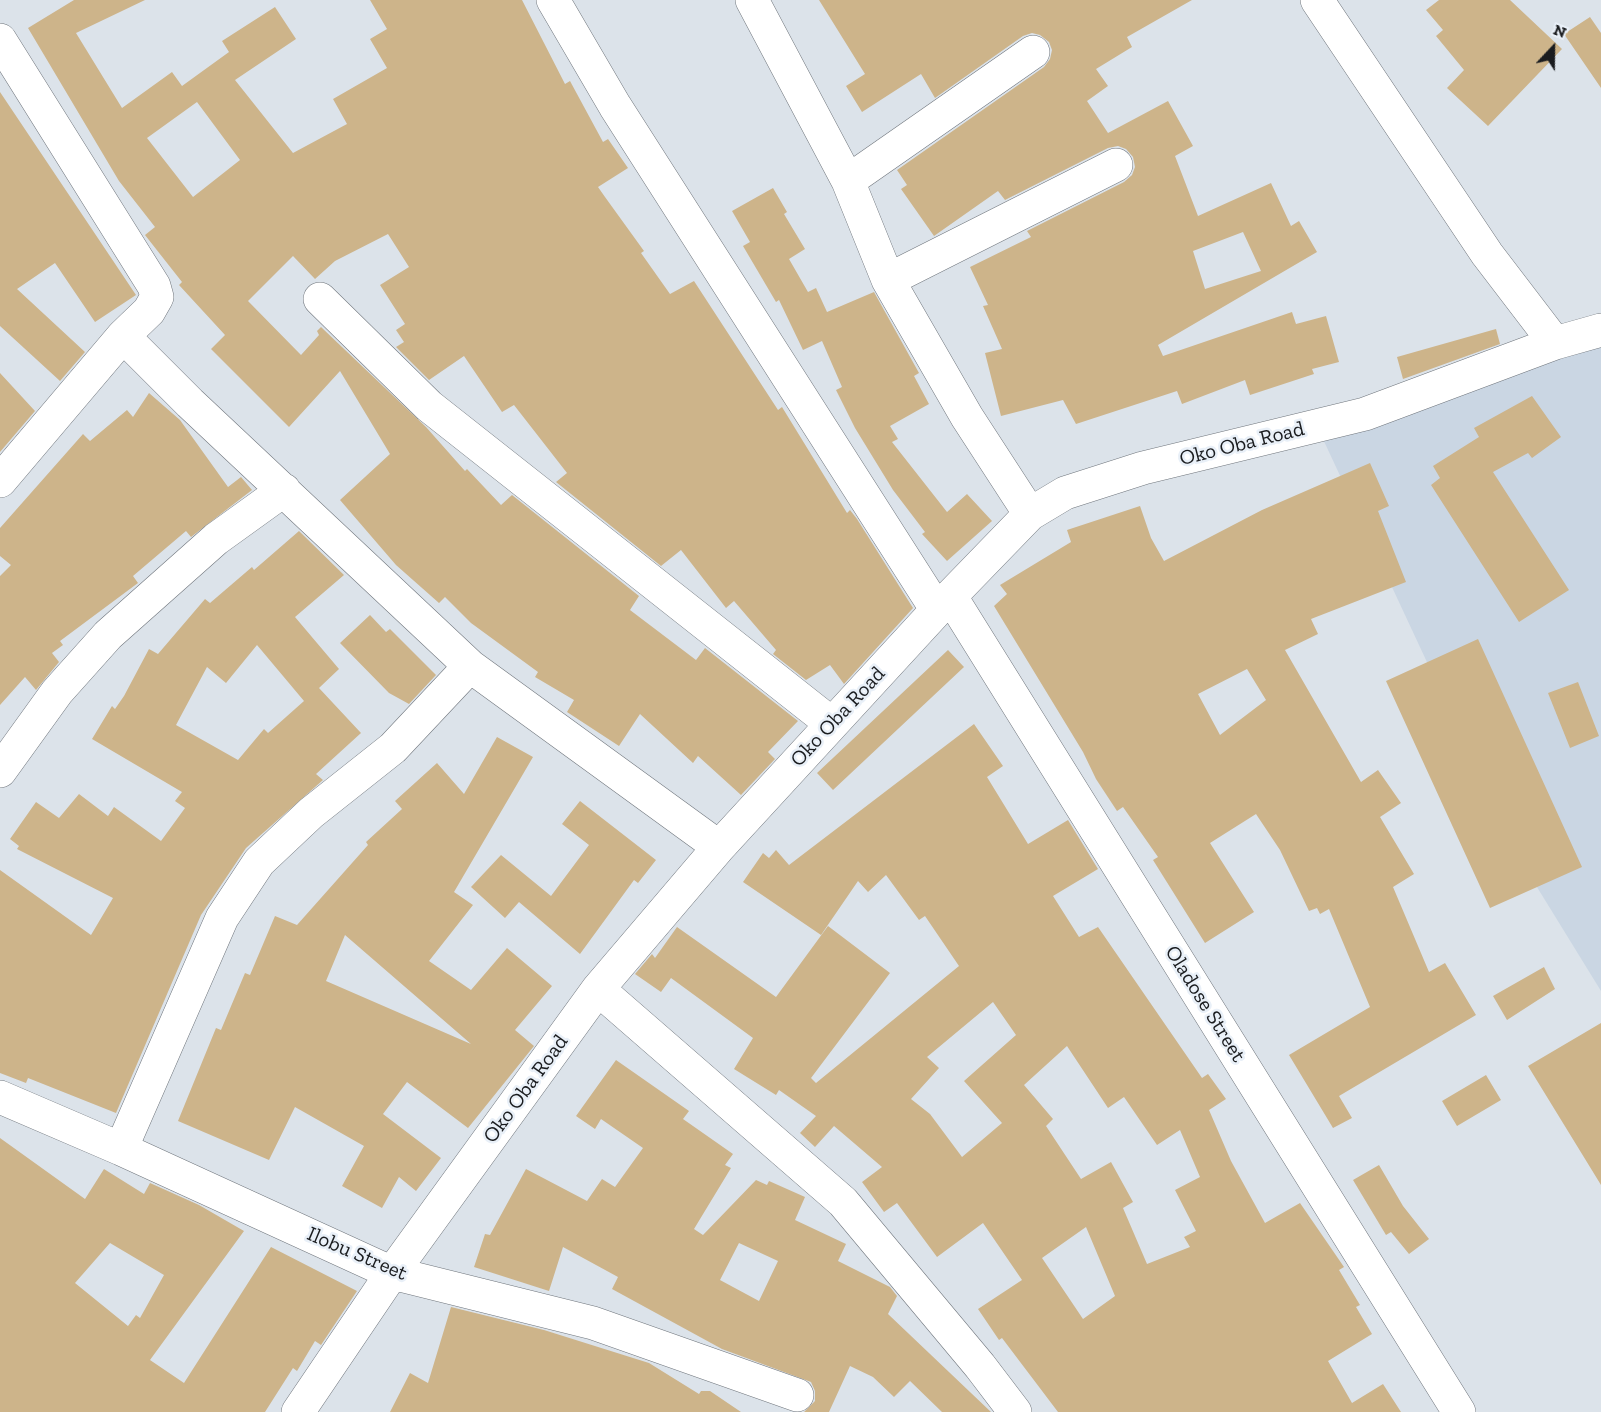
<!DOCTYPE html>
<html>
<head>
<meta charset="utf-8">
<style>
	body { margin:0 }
	#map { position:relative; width:1601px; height:1412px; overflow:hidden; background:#dce3ea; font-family:"Zilla Slab",serif }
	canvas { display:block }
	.north { position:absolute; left:1523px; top:18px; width:60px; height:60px; -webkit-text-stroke:4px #e9f0f8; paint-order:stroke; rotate:22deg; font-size:16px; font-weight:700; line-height:24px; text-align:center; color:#1a1c1f }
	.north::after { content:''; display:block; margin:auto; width:21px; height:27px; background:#1a1c1f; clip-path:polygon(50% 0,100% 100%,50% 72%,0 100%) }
</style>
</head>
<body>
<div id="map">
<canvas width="1601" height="1412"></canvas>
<div class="north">N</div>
</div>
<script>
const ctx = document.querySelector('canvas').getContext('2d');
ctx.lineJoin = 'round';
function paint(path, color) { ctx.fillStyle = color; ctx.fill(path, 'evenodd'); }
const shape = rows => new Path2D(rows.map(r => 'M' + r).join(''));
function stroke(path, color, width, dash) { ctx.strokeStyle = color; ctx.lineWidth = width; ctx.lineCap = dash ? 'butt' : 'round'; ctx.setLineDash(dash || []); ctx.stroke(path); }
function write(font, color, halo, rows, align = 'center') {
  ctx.font = font + ' "Zilla Slab",serif'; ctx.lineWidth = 5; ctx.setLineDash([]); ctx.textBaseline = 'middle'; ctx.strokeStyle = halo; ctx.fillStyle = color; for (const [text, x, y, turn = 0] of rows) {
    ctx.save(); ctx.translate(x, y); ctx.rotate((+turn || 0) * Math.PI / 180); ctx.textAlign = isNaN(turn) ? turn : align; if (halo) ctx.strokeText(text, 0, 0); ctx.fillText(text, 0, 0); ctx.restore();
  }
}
paint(shape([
	[1601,319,1601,991,1516,853,1322,437]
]), '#cad6e3');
paint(shape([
	[74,0,145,0,76,33,122,108,172,72,182,86,229,52,222,41,275,7,296,39,235,80,293,153,347,124,333,99,387,68,370,39,387,29,370,0,522,0,565,84,570,81,603,142,608,139,628,168,598,187,605,197,644,251,641,253,670,294,694,281,778,410,782,407,847,513,850,510,857,519,913,608,844,684,830,665,806,680,773,654,776,650,734,601,726,608,681,550,661,566,556,482,567,473,514,405,502,412,464,356,429,380,396,347,404,342,396,330,405,324,380,285,409,267,388,234,335,261,315,279,293,256,248,301,301,355,319,335,317,331,321,327,426,427,465,471,467,469,501,505,512,495,639,596,630,610,696,660,705,648,798,721,768,752,775,759,741,795,698,756,693,763,640,714,619,746,567,712,574,700,535,677,538,672,471,623,445,597,439,603,396,565,340,500,390,454,340,371,289,427,211,349,225,335,179,285,182,282,145,235,155,227,119,181,28,28],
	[197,102,240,160,193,197,147,138],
	[819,0,1192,0,1127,37,1132,47,1096,69,1108,86,1087,101,1108,133,1168,101,1193,146,1175,156,1198,216,1271,183,1291,226,1299,221,1317,252,1158,345,1163,356,1292,312,1296,324,1326,316,1339,362,1312,369,1314,374,1250,395,1245,380,1182,404,1177,391,1076,424,1063,400,1001,416,985,353,1002,349,983,306,988,305,970,267,1031,237,1027,231,1124,182,1132,175,1135,167,1133,157,1126,149,1118,146,1108,148,1005,200,998,191,934,236,901,189,907,185,897,170,1044,67,1050,59,1052,50,1049,42,1040,35,1032,33,1023,36,935,98,921,74,862,112,846,86,865,74],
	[1243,232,1261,271,1205,289,1193,251],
	[1439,0,1510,0,1562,49,1488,126,1447,88,1464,70,1436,36,1443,30,1426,10],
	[1590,17,1601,33,1601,88,1564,34],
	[0,92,136,295,95,322,55,263,17,289,85,352,60,381,0,326],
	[773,188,787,212,784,214,805,249,789,259,808,292,816,288,827,312,874,292,919,373,914,376,929,404,890,426,898,439,892,442,947,512,967,494,992,521,947,561,922,534,925,532,893,490,855,428,836,390,842,387,822,341,803,350,779,300,776,302,743,246,750,242,732,211],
	[1496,329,1500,344,1403,379,1397,357],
	[0,373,35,411,0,452],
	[149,393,180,420,228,487,241,477,252,490,191,537,186,531,133,576,138,583,60,641,63,645,52,653,59,662,36,690,25,677,0,705,0,576,11,565,0,556,0,528,83,434,90,441,127,410,133,417],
	[1532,396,1561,437,1532,458,1528,453,1493,472,1569,590,1519,622,1431,485,1440,478,1433,466,1479,437,1474,428],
	[1370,463,1389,506,1378,511,1406,582,1311,619,1318,634,1285,650,1361,782,1378,770,1401,803,1380,817,1414,874,1393,887,1429,972,1445,963,1476,1015,1339,1096,1352,1118,1333,1128,1289,1055,1370,1007,1329,909,1320,914,1317,908,1309,911,1280,850,1256,814,1210,843,1254,912,1205,943,1153,860,1158,857,1123,807,1117,811,1096,779,1083,752,994,606,1007,594,1000,585,1071,542,1067,530,1140,506,1151,538,1164,561,1262,510],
	[1247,669,1266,700,1220,735,1198,694],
	[299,531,344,575,295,617,339,669,319,688,361,733,316,774,323,780,246,848,201,915,116,1113,28,1078,26,1083,0,1073,0,870,91,935,113,898,17,849,19,846,10,839,36,802,59,818,79,794,108,816,114,807,161,841,185,808,175,801,182,792,92,739,112,706,115,709,124,696,149,649,158,654,205,599,210,603,252,567,254,570],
	[257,645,304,701,268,733,264,729,238,760,176,725,207,667,226,683],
	[370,615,386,632,390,629,436,675,409,704,389,693,340,643],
	[1478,639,1582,867,1490,908,1386,681],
	[948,650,964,667,833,790,817,773],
	[1578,682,1599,736,1570,748,1548,693],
	[974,724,1003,766,987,777,1028,844,1068,820,1098,869,1053,896,1079,937,1098,927,1202,1078,1208,1074,1226,1099,1209,1110,1231,1161,1265,1223,1300,1203,1344,1267,1339,1270,1360,1305,1356,1307,1372,1334,1328,1361,1352,1403,1383,1384,1401,1412,1058,1412,1002,1338,999,1340,978,1309,1022,1280,983,1223,937,1257,897,1203,884,1212,862,1182,882,1167,834,1126,815,1147,800,1133,816,1116,779,1090,776,1095,734,1069,753,1038,671,978,661,992,635,974,652,954,655,958,677,927,776,997,828,926,890,973,811,1078,816,1083,959,966,925,916,919,920,886,875,868,892,858,881,821,935,743,882,763,853,769,858,776,850,789,865],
	[993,1002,1016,1035,964,1081,1002,1123,962,1157,930,1114,911,1099,939,1068,927,1057],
	[1067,1046,1108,1108,1124,1097,1157,1145,1180,1130,1200,1177,1175,1190,1196,1231,1184,1237,1190,1247,1147,1264,1123,1208,1133,1202,1111,1162,1081,1179,1046,1126,1053,1119,1024,1085],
	[1086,1227,1115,1296,1083,1319,1042,1258],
	[497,737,533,757,454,892,473,905,429,961,471,990,507,948,552,986,515,1030,534,1046,468,1128,407,1082,383,1114,441,1158,416,1191,399,1177,382,1208,342,1186,364,1146,295,1107,269,1160,178,1121,216,1028,221,1030,245,973,250,975,275,916,297,925,368,845,366,842,402,809,395,801,437,763,464,794],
	[345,935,471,1044,326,981],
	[580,801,656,860,638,883,634,880,580,954,519,902,505,918,471,887,501,855,551,896,589,845,562,824],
	[1544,967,1555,989,1507,1020,1493,996],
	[1601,1023,1601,1185,1528,1066],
	[616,1060,689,1111,683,1119,733,1154,725,1165,731,1168,694,1229,703,1235,756,1180,767,1185,769,1181,805,1197,795,1220,846,1244,838,1261,890,1287,897,1296,888,1314,991,1412,942,1412,910,1381,894,1397,873,1377,850,1366,829,1412,804,1412,815,1401,815,1391,811,1382,722,1349,612,1289,618,1277,563,1247,549,1291,474,1267,485,1234,490,1235,526,1169,587,1201,602,1179,615,1187,643,1148,601,1119,595,1129,576,1116],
	[739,1243,778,1261,759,1301,720,1280],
	[1486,1075,1501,1100,1457,1126,1442,1101],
	[0,1138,85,1199,104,1169,144,1194,150,1183,199,1205,244,1231,150,1360,184,1383,271,1247,357,1291,321,1345,315,1341,297,1371,293,1368,265,1412,0,1412],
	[110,1243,164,1275,140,1318,136,1315,128,1326,75,1283],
	[1379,1165,1403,1206,1429,1239,1409,1254,1391,1232,1386,1235,1353,1180],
	[451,1307,544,1330,649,1363,699,1394,701,1391,710,1391,741,1412,390,1412,410,1373,428,1383]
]), '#cdb48a');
const minor = shape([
	[553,0,615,106,937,610],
	[752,0,848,181,888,280,967,417,1030,514],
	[1317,0,1487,254,1555,343],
	[0,40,154,286,157,297,149,311,123,336,190,403,470,666,719,847],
	[848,181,1033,52],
	[888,280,1116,165],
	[320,299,429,406,832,724],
	[0,481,123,336],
	[951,597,1459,1412],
	[0,771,57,692,108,635,216,539,284,490],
	[598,989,843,1202,980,1366,1015,1412],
	[0,1097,121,1149,392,1273,593,1323,797,1395],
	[121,1149,222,918,259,862,311,813,393,748,470,666],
	[298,1412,392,1273,598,989,719,847,937,610,1030,514,1065,493,1143,468,1365,414,1555,343,1601,330]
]);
stroke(minor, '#70767d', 34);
stroke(minor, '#fff', 33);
write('21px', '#1a1c1f', '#e9f0f8', [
	["Oko Oba Road",1242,444,-14],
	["Oko Oba Road",838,717,-47],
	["Oladose Street",1205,1004,58],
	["Oko Oba Road",526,1089,-54],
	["Ilobu Street",357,1254,23]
]);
</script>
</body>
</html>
